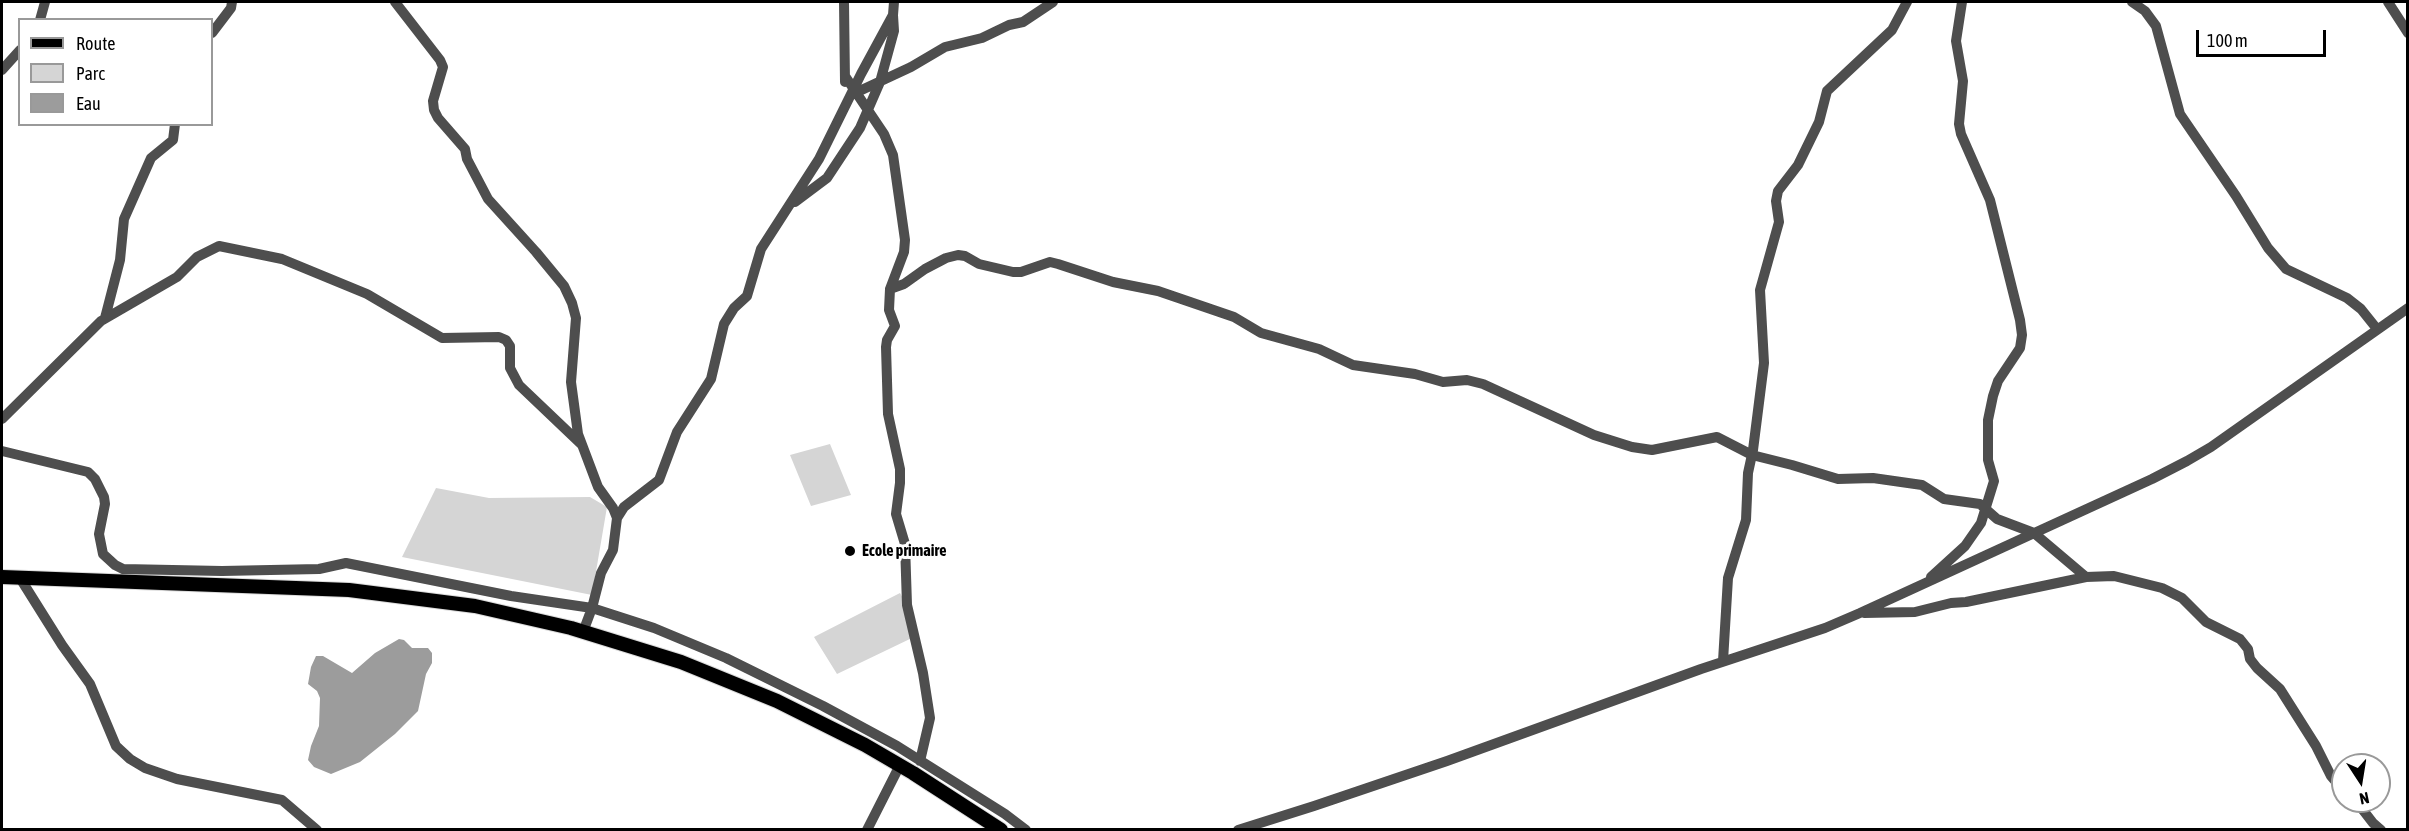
<!DOCTYPE html>
<html>
<head>
<meta charset="utf-8">
<style>
	body { margin:0 }
	#map { position:relative; width:2409px; height:831px; overflow:hidden; background:#fff; font-family:"Asap Condensed",sans-serif }
	canvas { display:block }
	.frame { position:absolute; inset:0; border:3px solid #000; pointer-events:none }
	.legend { position:absolute; left:18px; top:18px; width:195px; height:108px; box-sizing:border-box; background:#fff; border:2px solid #999; margin:0; padding:8px 10px; list-style:none; font-size:18px; color:#000 }
	.legend li { display:flex; align-items:center; gap:12px; height:30px }
	.legend b { width:30px; border:2px solid #999 }
	.north { position:absolute; left:2331px; top:753px; width:60px; height:60px; box-sizing:border-box; background:#fff; border:2px solid #999; border-radius:50%; rotate:168deg; font-size:16px; font-weight:700; line-height:24px; text-align:center; color:#000 }
	.north::after { content:''; display:block; margin:auto; width:21px; height:27px; background:#000; clip-path:polygon(50% 0,100% 100%,50% 72%,0 100%) }
	.scale { position:absolute; left:2196px; top:30px; width:130px; height:27px; box-sizing:border-box; border:3px solid #000; border-top:0; padding-left:8px; font-size:18px; line-height:21px; white-space:nowrap; color:#000; -webkit-text-stroke:4px #fff; paint-order:stroke }
</style>
</head>
<body>
<div id="map">
<canvas width="2409" height="831"></canvas>
<div class="frame"></div>
<ul class="legend">
<li><b style="height:8px;background:#000"></b>Route</li>
<li><b style="height:16px;background:#d5d5d5"></b>Parc</li>
<li><b style="height:16px;background:#9c9c9c"></b>Eau</li>
</ul>
<div class="north">N</div>
<div class="scale">100 m</div>
</div>
<script>
const ctx = document.querySelector('canvas').getContext('2d');
ctx.lineJoin = 'round';
function paint(path, color) { ctx.fillStyle = color; ctx.fill(path, 'evenodd'); }
const shape = rows => new Path2D(rows.map(r => 'M' + r).join(''));
function stroke(path, color, width, dash) { ctx.strokeStyle = color; ctx.lineWidth = width; ctx.lineCap = dash ? 'butt' : 'round'; ctx.setLineDash(dash || []); ctx.stroke(path); }
function write(font, color, halo, rows, align = 'center') {
  ctx.font = font + ' "Asap Condensed",sans-serif'; ctx.lineWidth = 6; ctx.setLineDash([]); ctx.textBaseline = 'middle'; ctx.strokeStyle = halo; ctx.fillStyle = color; for (const [text, x, y, turn = 0] of rows) {
    ctx.save(); ctx.translate(x, y); ctx.rotate((+turn || 0) * Math.PI / 180); ctx.textAlign = isNaN(turn) ? turn : align; if (halo) ctx.strokeText(text, 0, 0); ctx.fillText(text, 0, 0); ctx.restore();
  }
}
paint(shape([
	[830,444,851,495,811,506,790,455],
	[436,488,489,498,590,497,607,507,592,595,402,557],
	[900,593,907,605,914,637,837,674,814,637]
]), '#d5d5d5');
paint(shape([
	[399,639,404,640,412,648,428,648,432,653,432,663,426,674,418,711,395,734,360,762,331,774,314,767,308,760,311,746,319,726,320,698,317,691,308,684,311,667,316,656,323,656,352,673,375,653]
]), '#9c9c9c');
const major = shape([
	[2,577,349,590,475,606,571,628,681,662,777,701,865,745,913,773,1001,830]
]);
stroke(major, '#dbdbdb', 16);
stroke(shape([
	[395,2,440,60,443,67,433,101,434,110,438,118,465,149,467,159,488,199,536,252,564,286,572,303,576,318,571,382,578,434,598,487,613,508,617,518],
	[844,2,845,82],
	[2132,2,2145,11,2156,26,2180,114,2236,196,2268,248,2286,269,2347,298,2361,309,2377,329],
	[2388,2,2408,33],
	[40,20,45,2],
	[212,33,231,8,232,2],
	[2,70,20,50],
	[845,76,884,134,893,155,905,240,904,252,890,289,889,310,895,326,887,340,886,347,888,414,900,469,900,483,896,514,905,544,907,605,923,673,930,718,920,761],
	[853,94,911,67,945,47,982,38,1009,25,1023,22,1053,2],
	[795,202,827,178,860,128,880,82,894,31,893,15],
	[890,289,904,284,925,269,946,258,958,255,965,256,979,264,1013,272,1021,272,1050,262,1058,264,1113,282,1158,291,1234,317,1261,333,1319,349,1353,365,1415,374,1443,382,1467,380,1483,384,1594,435,1632,447,1652,450,1717,437,1752,455,1792,465,1838,479,1873,478,1922,485,1944,499,1980,504,1997,519,2034,533,2086,577],
	[105,318,120,260,124,219,151,158,173,140,175,124],
	[2,419,101,321,177,277,197,257,219,246,282,259,367,294,442,338,499,337,506,340,510,346,510,368,519,385,582,445],
	[2,451,88,472,95,479,104,497,105,504,99,534,103,554,115,565,123,569,222,571,319,569,346,563,511,596,592,608,654,628,726,658,823,706,897,746,1005,814,1026,830],
	[1931,577,1965,546,1981,523,1994,481,1988,460,1988,420,1993,396,1998,381,2020,348,2022,335,2020,320,1990,200,1961,134,1959,124,1963,81,1956,41,1962,2],
	[20,578,62,645,90,684,116,746,130,759,145,768,177,779,282,800,317,830],
	[1864,613,1915,612,1951,603,1966,602,2086,577,2114,576,2162,588,2182,598,2206,622,2240,639,2248,649,2250,659,2257,668,2280,689,2316,746,2331,776,2343,790],
	[583,632,592,608,601,573,613,550,617,518,624,507,659,480,677,432,711,379,724,324,734,308,747,296,761,249,819,159,861,74,893,15,894,2],
	[1723,661,1728,578,1746,520,1748,473,1753,450,1764,363,1760,290,1779,222,1776,201,1778,191,1798,165,1819,122,1827,91,1892,30,1907,2],
	[2356,801,2373,823,2381,830],
	[867,830,900,765],
	[1238,830,1314,806,1447,761,1701,669,1825,628,1860,613,2152,479,2187,461,2211,447,2408,308]
]), '#4e4e4e', 10);
stroke(major, '#000', 14);
for (const [x, y, r, color] of [
	[850,551,6,"#000"]
]) { const dot = new Path2D(); dot.arc(x, y, r, 0, 2 * Math.PI); ctx.fillStyle = color; ctx.fill(dot); stroke(dot, '#fff', 2); }
write('bold 16px', '#000', '#fff', [
	["Ecole primaire",862,551]
], 'left');
</script>
</body>
</html>
